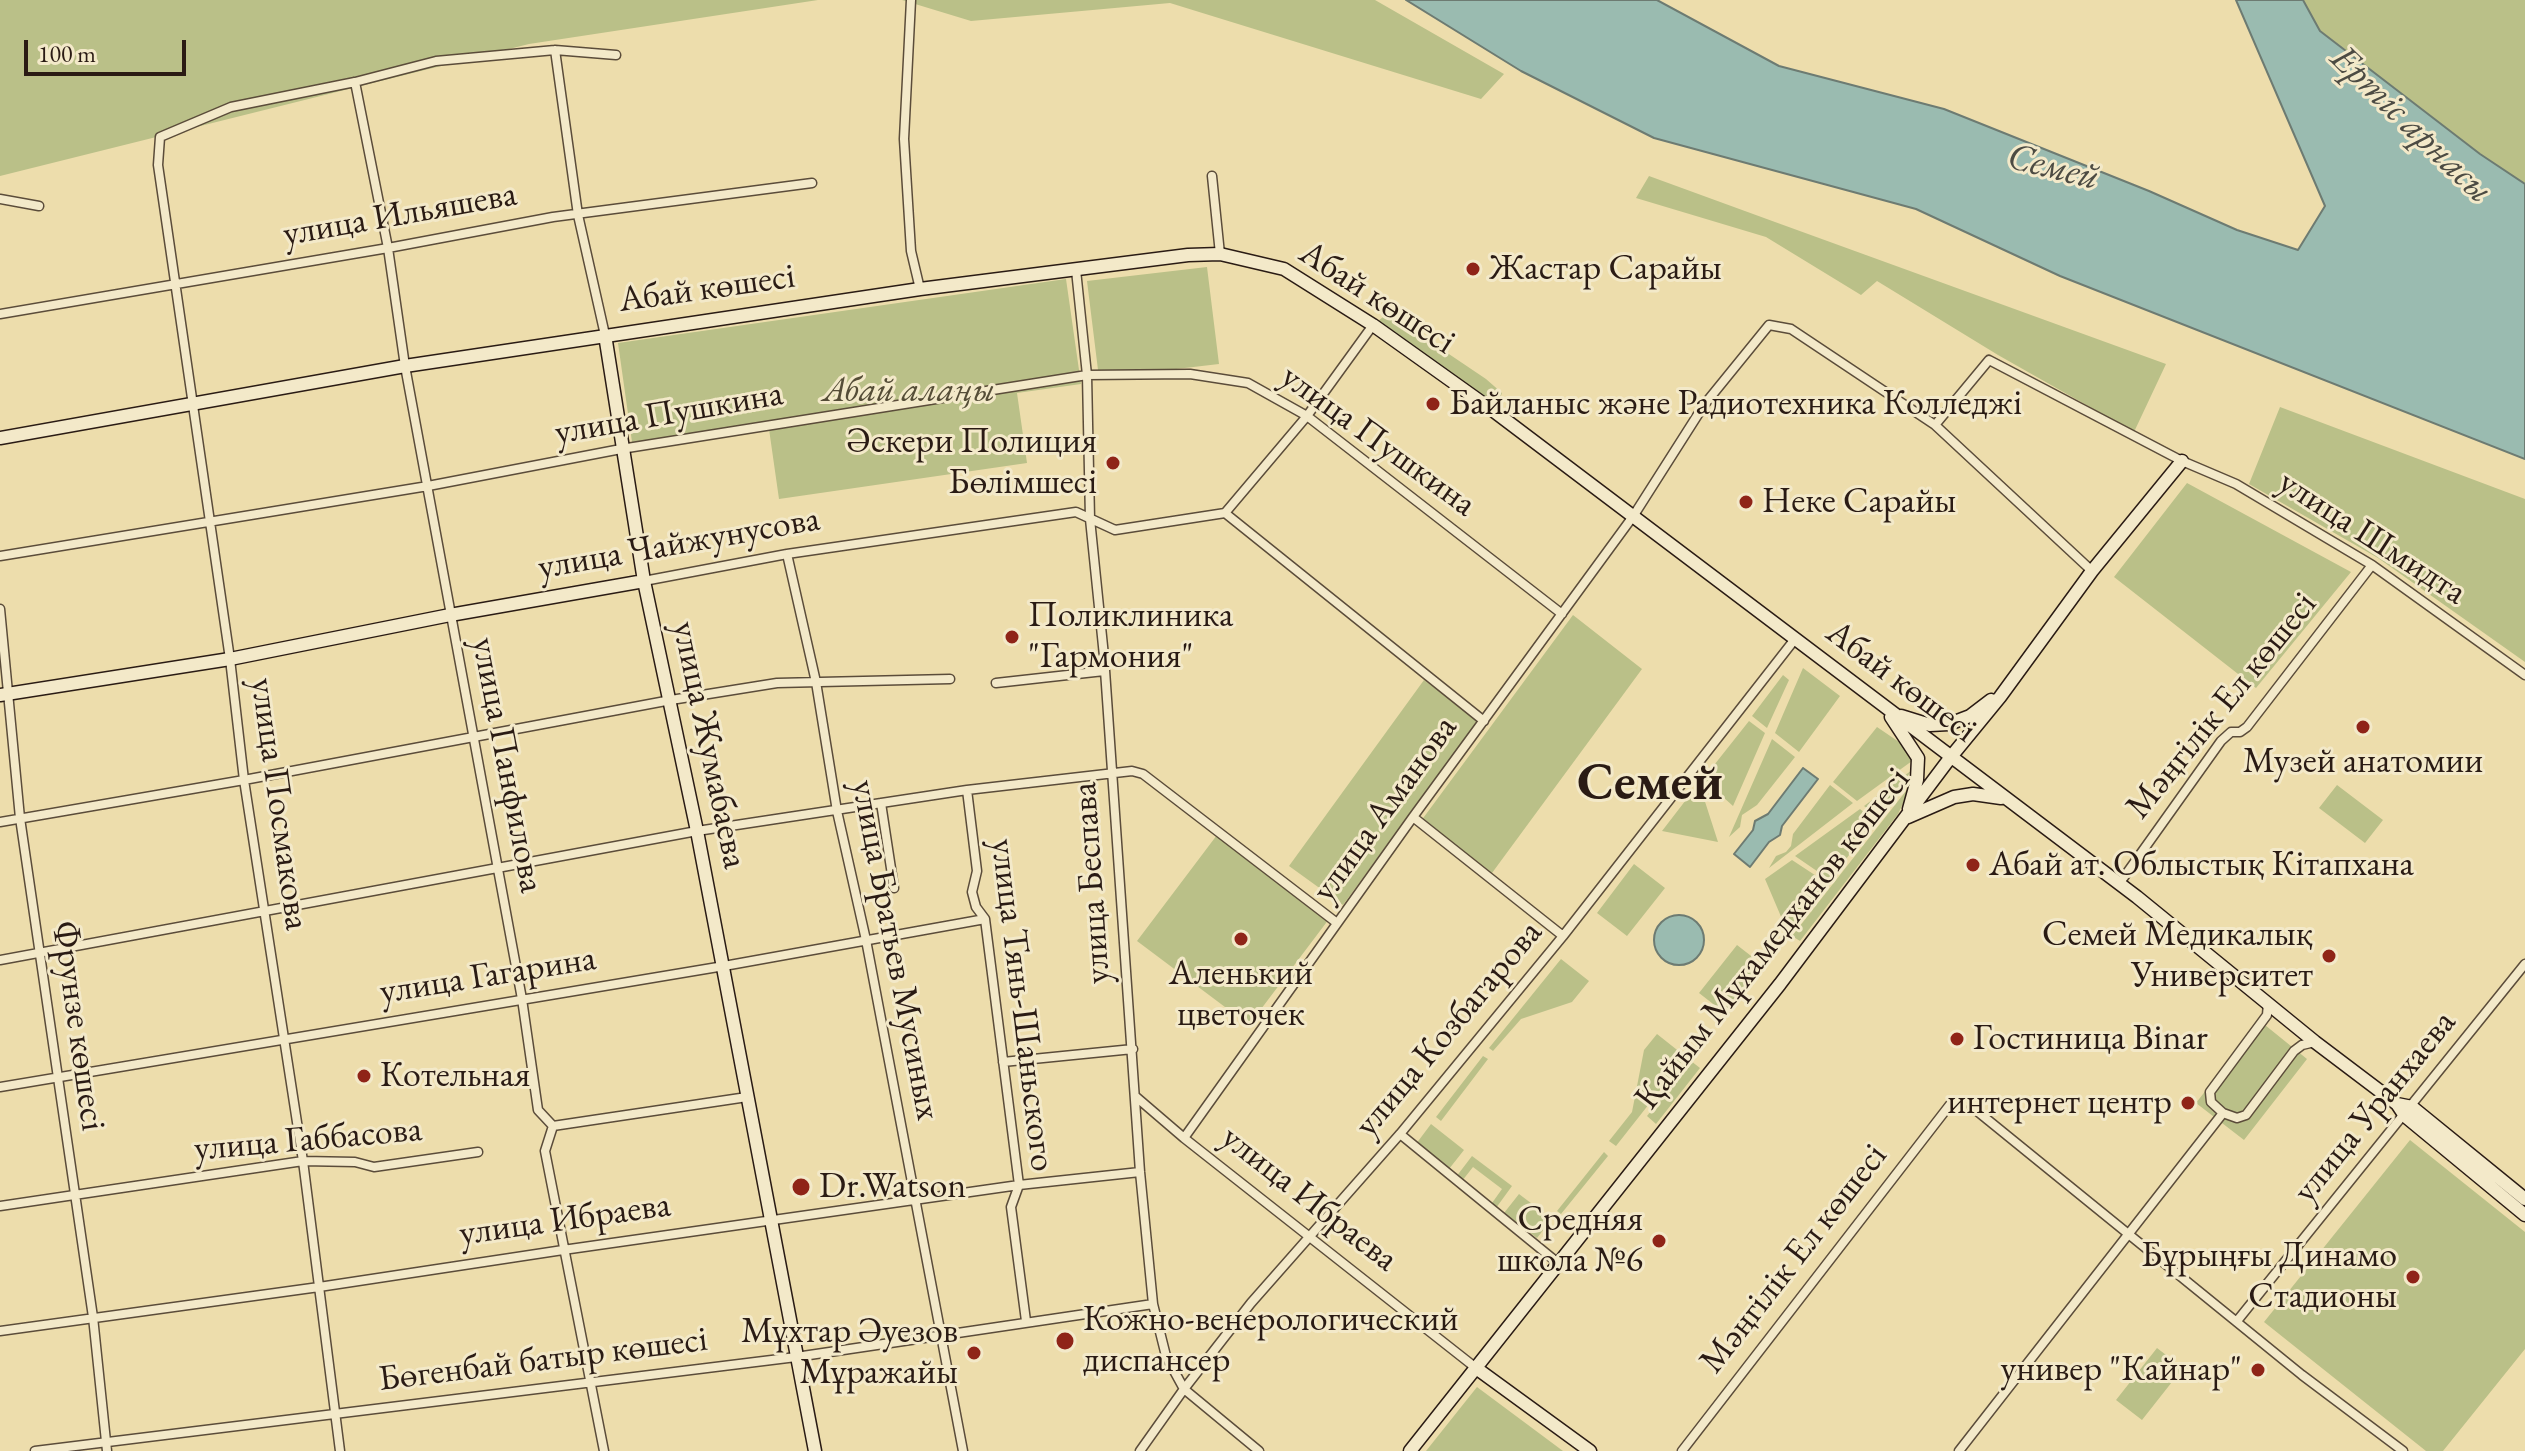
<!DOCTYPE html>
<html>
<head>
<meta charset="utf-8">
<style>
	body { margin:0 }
	#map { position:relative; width:2525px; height:1451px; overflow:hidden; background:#edddac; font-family:"EB Garamond",serif }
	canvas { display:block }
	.scale { position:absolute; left:24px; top:40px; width:162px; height:36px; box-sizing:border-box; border:4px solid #2a1b14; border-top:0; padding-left:10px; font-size:24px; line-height:28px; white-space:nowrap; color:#2a1b14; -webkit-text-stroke:6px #f3e9c9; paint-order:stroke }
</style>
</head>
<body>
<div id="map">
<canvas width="2525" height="1451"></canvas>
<div class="scale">100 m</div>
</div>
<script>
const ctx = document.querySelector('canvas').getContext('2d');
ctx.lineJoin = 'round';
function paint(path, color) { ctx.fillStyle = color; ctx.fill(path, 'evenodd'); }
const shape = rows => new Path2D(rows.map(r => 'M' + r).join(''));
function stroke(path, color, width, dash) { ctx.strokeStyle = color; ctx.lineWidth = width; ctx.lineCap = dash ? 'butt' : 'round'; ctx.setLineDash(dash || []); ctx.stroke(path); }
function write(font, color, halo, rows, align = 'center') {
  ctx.font = font + ' "EB Garamond",serif'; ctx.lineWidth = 6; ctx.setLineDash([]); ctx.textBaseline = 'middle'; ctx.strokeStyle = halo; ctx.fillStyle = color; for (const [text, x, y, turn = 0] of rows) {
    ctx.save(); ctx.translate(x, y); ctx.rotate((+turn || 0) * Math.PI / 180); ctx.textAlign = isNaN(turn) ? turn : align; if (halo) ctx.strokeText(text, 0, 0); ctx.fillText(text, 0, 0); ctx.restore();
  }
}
paint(shape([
	[0,0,818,0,529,44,0,176],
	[902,0,1375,0,1504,74,1481,99,1170,3,971,21],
	[2303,0,2525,0,2525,184,2480,154,2320,31],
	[1649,176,1775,222,2166,364,2134,432,1998,355,1877,281,1861,295,1766,237,1636,198],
	[1207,267,1219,364,1099,378,1087,281],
	[1066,279,1081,384,1017,393,1027,463,779,499,769,429,633,449,618,343],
	[1388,313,1486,379,1502,393,1495,412,1373,325],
	[2280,407,2525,499,2525,662,2378,558,2249,484],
	[2187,483,2351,572,2256,688,2114,577],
	[1573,615,1642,669,1492,873,1421,821],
	[1803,668,1840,696,1799,752,1775,733],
	[1783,675,1789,680,1767,728,1752,716],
	[1424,680,1478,720,1343,905,1289,866],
	[1749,721,1765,733,1733,806,1703,779],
	[1877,727,1902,744,1912,761,1857,801,1833,782],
	[1772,739,1795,757,1757,805,1742,815,1740,827,1729,837],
	[1912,770,1878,817,1864,806],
	[1913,782,1898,814,1800,941,1792,936],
	[1699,783,1718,842,1662,831],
	[1830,785,1853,803,1769,868,1776,856,1786,852,1791,846,1793,834],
	[2337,785,2383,820,2365,843,2319,808],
	[1860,809,1875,821,1830,880,1795,856],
	[1217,835,1329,919,1249,1025,1137,941],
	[1792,860,1827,883,1788,933,1765,879],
	[1634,864,1665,888,1627,936,1597,913],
	[1737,945,1764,966,1726,1014,1699,993],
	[1561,959,1589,981,1572,1002,1521,1019,1493,1051,1489,1048],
	[2260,1021,2307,1059,2244,1140,2196,1103],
	[1657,1034,1686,1057,1616,1146,1609,1141,1632,1112,1644,1050],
	[1483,1056,1488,1059,1441,1121,1436,1117],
	[1691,1061,1700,1068,1656,1124,1647,1116],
	[1431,1124,1464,1150,1449,1169,1416,1144],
	[2410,1140,2525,1232,2525,1349,2443,1451,2426,1451,2264,1322],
	[1604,1152,1608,1156,1561,1214,1557,1211],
	[1472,1156,1512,1186,1496,1208,1492,1203,1502,1189,1473,1167,1462,1181,1456,1177],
	[1519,1194,1552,1219,1537,1238,1504,1213],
	[2157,1348,2183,1368,2142,1420,2116,1400],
	[1477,1387,1563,1451,1426,1451]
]), '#bac088');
const water = shape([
	[1406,0,1657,0,1779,66,1944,109,2149,191,2237,230,2298,250,2325,206,2236,0,2303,0,2320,31,2480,154,2525,184,2525,459,2060,276,1916,209,1654,138,1521,71,1406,0],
	[1803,768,1818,779,1782,826,1780,835,1769,842,1750,867,1734,854,1753,830,1755,821,1768,814,1803,768],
	'1654 940a25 25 0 1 1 50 0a25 25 0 1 1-50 0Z'
]);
paint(water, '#9abbb0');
stroke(water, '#6d7b72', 2);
const street = shape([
	[911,0,904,139,911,251,920,289],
	[555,50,578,215,605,335],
	[355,82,388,248,405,366,522,999,538,1110,553,1126,545,1151,604,1451],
	[1212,176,1220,254],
	[0,199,39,206],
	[1076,270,1087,375,1090,519,1104,656,1140,1172,1153,1304,1166,1356,1184,1389,1259,1451],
	[0,314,388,248,553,217,812,183],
	[1935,425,1989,360,2182,461,2236,484,2372,565,2525,675],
	[1225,513,1307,416,1373,325],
	[787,554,816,682,837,811,866,940,963,1451],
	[0,556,428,486,621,449,1087,375,1190,374,1248,383,1307,416,1562,614],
	[644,581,787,554,1076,512,1115,530,1225,513,1484,721],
	[0,609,20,818,93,1317,107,1451],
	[996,683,1104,671],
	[967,790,977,871,972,892,976,907,985,919,1019,1185,1011,1207,1026,1321],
	[881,803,894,888],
	[1413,817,1563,936],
	[0,822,244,780,671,700,777,683,950,679],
	[2119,884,2221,741,2231,732,2240,732,2247,727,2372,565],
	[0,960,697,831,967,790,1132,771,1143,774,1337,923],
	[2268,1003,2267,1015,2210,1092,2211,1102,2223,1113,2237,1118,2246,1115,2294,1051,2302,1045,2315,1042],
	[1003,1062,1133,1049],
	[0,1087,724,966,985,919],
	[1135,1096,1184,1138,1476,1368],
	[1972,1107,2302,1375,2403,1451],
	[553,1126,747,1097],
	[1400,1134,1558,1263],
	[1184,1138,1413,817,1634,515,1704,405,1769,325,1791,329,1935,425,2092,571],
	[0,1206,303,1161,355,1162,374,1167,478,1152],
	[2237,1321,2525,964],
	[0,1331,319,1287,563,1250,1019,1185,1140,1172],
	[35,1451,796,1357,1153,1304],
	[340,1451,303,1161,244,780,230,659,158,165,160,137,231,107,355,82,436,61,555,50,616,55],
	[1140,1451,1184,1389,1251,1303,1400,1134,1563,936,1795,639],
	[1682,1451,1952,1102],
	[1959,1451,2223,1113]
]);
const secondary = shape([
	[605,335,644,581,697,831,815,1451],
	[0,438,405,366,920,289,1188,255,1220,254,1284,269,1373,325,1495,412,2137,897,2315,1042,2397,1104,2405,1116,2525,1215],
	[0,695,230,659,450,615,644,581],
	[1901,716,1930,725,1949,724,1970,716,1991,700],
	[1891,717,1918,758,1917,780,1909,809],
	[1908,817,1954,797,1973,794,2001,798],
	[2397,1104,2412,1107,2525,1199],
	[1476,1368,1590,1451],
	[1410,1451,1780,984,1950,758,2000,697,2092,571,2182,461]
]);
stroke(street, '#5b4c3a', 11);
stroke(secondary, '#2a1b14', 15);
stroke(street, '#f3e9c9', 8);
stroke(secondary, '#f3e9c9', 12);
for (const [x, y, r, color] of [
	[1473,269,8,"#8f2418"],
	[1433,404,8,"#8f2418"],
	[1113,463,8,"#8f2418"],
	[1746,502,8,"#8f2418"],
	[1012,637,8,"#8f2418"],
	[2363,727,8,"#8f2418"],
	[1973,865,8,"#8f2418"],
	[1241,939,8,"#8f2418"],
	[2329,956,8,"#8f2418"],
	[1957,1039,8,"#8f2418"],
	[364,1076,8,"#8f2418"],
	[2188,1103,8,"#8f2418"],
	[801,1187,10,"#8f2418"],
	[1659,1241,8,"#8f2418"],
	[2413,1277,8,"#8f2418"],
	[1065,1341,10,"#8f2418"],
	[974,1353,8,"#8f2418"],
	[2258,1370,8,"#8f2418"]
]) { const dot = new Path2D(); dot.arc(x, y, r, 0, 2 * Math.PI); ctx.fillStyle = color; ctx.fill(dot); stroke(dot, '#f3e9c9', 3); }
write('36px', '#2a1b14', '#f3e9c9', [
	["улица Ильяшева",400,215,-10],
	["Абай көшесі",707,289,-8],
	["Абай көшесі",1377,298,33],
	["улица Пушкина",669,414,-10],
	["улица Пушкина",1378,441,36],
	["улица Шмидта",2372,538,33],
	["улица Чайжунусова",679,544,-10],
	["Абай көшесі",1901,682,37],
	["Мәңгілік Ел көшесі",2222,706,-51],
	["улица Жумабаева",709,745,78],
	["улица Панфилова",507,765,79],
	["улица Посмакова",279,804,82],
	["улица Аманова",1385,809,-54],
	["улица Беспава",1092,883,-94],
	["Қайым Мұхамедханов көшесі",1773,939,-52],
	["улица Братьев Мусиных",895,950,79],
	["улица Гагарина",488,976,-9],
	["улица Тянь-Шаньского",1022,1005,83],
	["Фрунзе көшесі",78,1026,82],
	["улица Козбагарова",1449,1029,-50],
	["улица Уранхаева",2375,1107,-51],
	["улица Габбасова",308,1140,-5],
	["улица Ибраева",1309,1199,38],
	["улица Ибраева",565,1220,-8],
	["Мәңгілік Ел көшесі",1794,1259,-52],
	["Бөгенбай батыр көшесі",543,1360,-7]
]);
write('36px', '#2a1b14', '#f3e9c9', [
	["Жастар Сарайы",1489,269],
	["Байланыс және Радиотехника Колледжі",1449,404],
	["Әскери Полиция",1097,442,"right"],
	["Бөлімшесі",1097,483,"right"],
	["Неке Сарайы",1762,502],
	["Поликлиника",1028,616],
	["\"Гармония\"",1028,657],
	["Музей анатомии",2363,762,"center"],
	["Абай ат. Облыстық Кітапхана",1989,865],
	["Семей Медикалық",2313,935,"right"],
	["Университет",2313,976,"right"],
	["Аленький",1241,974,"center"],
	["цветочек",1241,1015,"center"],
	["Гостиница Binar",1973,1039],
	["Котельная",380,1076],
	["интернет центр",2172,1103,"right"],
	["Dr.Watson",819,1187],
	["Средняя",1643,1220,"right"],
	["школа №6",1643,1261,"right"],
	["Бұрыңғы Динамо",2397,1256,"right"],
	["Стадионы",2397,1297,"right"],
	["Кожно-венерологический",1083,1320],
	["диспансер",1083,1361],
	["Мұхтар Әуезов",958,1332,"right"],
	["Мұражайы",958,1373,"right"],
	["универ \"Кайнар\"",2242,1370,"right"]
], 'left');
write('italic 36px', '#554d37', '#f3e9c9', [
	["Абай алаңы",909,391]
]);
write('italic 38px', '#4c4b43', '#f3e9c9', [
	["Ертіс арнасы",2411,125,44],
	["Семей",2053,168,14]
]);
write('bold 52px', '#2a1b14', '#f3e9c9', [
	["Семей",1650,785]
]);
</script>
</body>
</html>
